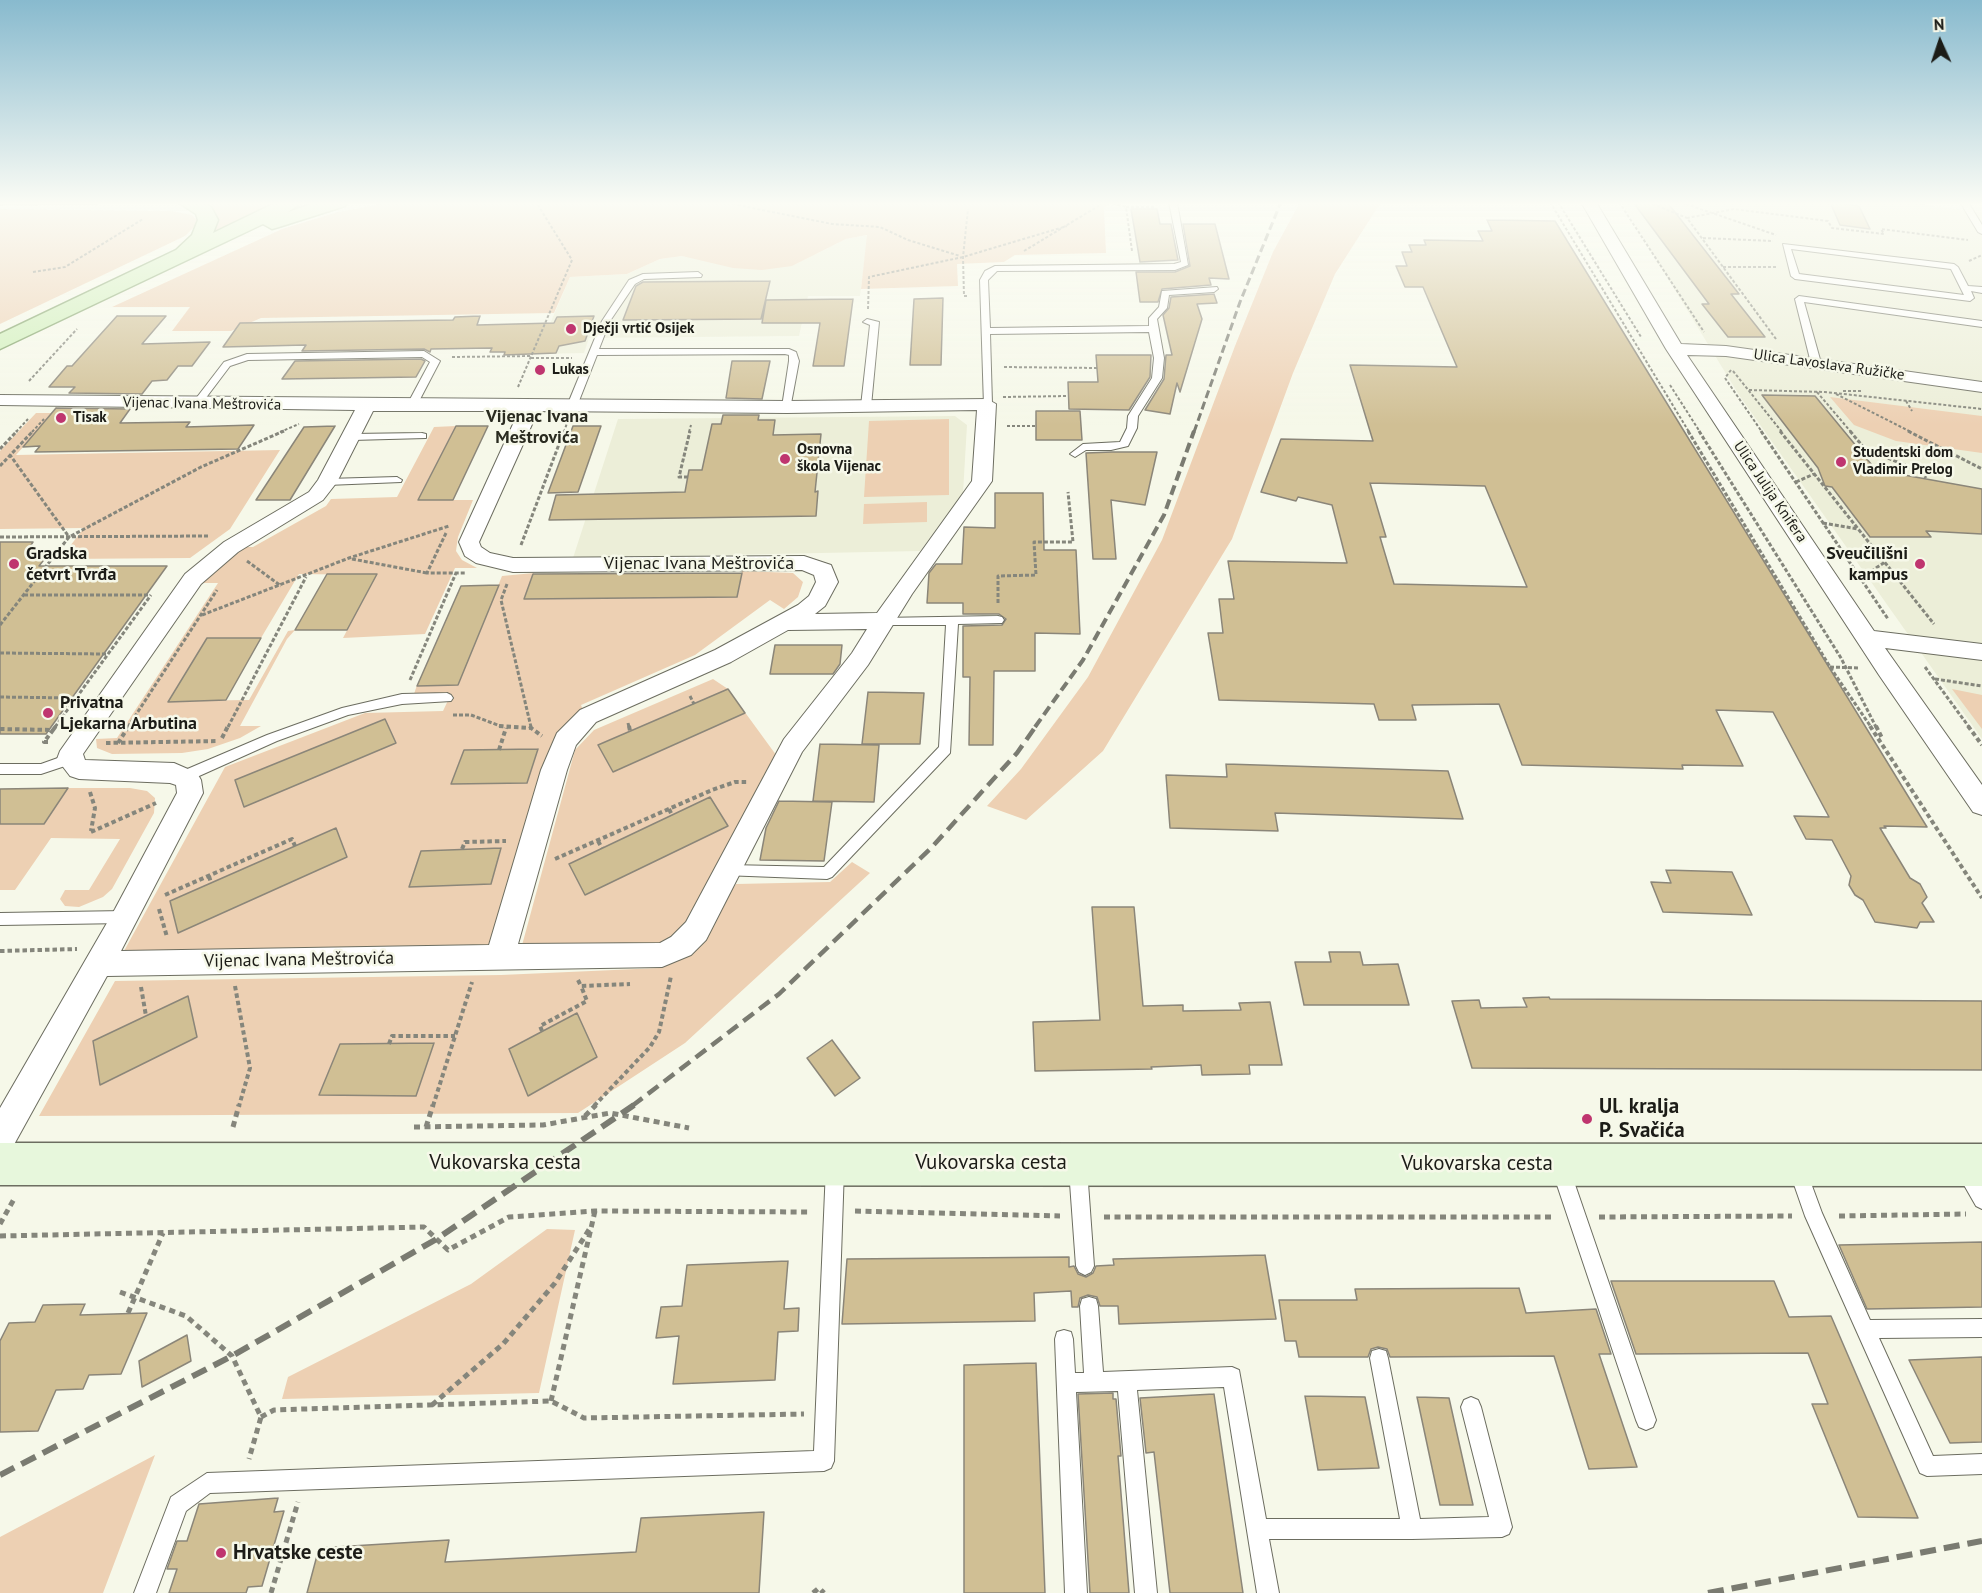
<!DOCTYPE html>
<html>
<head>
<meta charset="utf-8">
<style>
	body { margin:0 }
	#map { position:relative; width:1982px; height:1593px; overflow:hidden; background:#f6f8e9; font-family:"PT Sans",sans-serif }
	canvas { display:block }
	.north { position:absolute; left:1910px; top:12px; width:60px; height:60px; -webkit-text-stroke:4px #f6f8e9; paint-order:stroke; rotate:357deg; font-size:16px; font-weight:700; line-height:24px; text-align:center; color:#1c1c17 }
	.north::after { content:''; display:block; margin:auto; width:21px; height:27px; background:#1c1c17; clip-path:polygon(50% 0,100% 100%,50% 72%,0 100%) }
</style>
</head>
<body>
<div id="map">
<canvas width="1982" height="1593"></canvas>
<div class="north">N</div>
</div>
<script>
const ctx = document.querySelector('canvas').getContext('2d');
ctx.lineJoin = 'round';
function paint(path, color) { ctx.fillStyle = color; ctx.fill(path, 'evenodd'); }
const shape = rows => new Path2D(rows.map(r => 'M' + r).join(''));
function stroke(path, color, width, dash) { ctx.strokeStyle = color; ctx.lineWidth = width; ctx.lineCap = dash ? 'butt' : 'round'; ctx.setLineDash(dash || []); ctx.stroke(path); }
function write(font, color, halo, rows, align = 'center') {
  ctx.font = font + ' "PT Sans",sans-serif'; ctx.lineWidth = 5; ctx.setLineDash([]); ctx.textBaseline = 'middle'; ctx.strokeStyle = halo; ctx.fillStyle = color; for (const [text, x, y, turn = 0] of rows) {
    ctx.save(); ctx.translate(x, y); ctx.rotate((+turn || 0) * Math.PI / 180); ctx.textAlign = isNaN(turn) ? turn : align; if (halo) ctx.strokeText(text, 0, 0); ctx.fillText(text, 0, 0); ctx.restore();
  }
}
paint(shape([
	[1621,202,1902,202,1982,212,1982,739,1739,395],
	[868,235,860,296,808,296,799,336,589,338,584,353,537,354,570,277,627,274,660,259,682,256,792,266,846,239],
	[955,416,967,425,963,493,920,551,573,558,618,419]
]), '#eceed8');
paint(shape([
	[391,202,1111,202,1104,208,1106,253,1015,255,1004,262,957,264,958,286,861,289,867,235,846,239,792,266,762,270,733,268,682,256,660,259,627,274,570,277,554,313,261,318,231,331,172,331,190,307,112,307,282,229,338,212],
	[1300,202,1381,202,1335,274,1293,373,1232,539,1103,751,1026,820,987,806,1021,769,1088,677,1162,540,1235,346,1273,252],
	[275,203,215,231,212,231,216,213,204,204],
	[0,209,171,211,192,215,199,222,185,236,0,324],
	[1830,397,1982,416,1982,453,1896,441,1854,425],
	[36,413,53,413,16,455,280,450,230,529,190,558,60,559,84,528,0,529,0,451],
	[949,419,949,495,864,497,869,421],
	[456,426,418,500,473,500,458,537,456,551,462,560,477,568,455,568,425,634,343,638,376,575,299,574,261,638,207,638,168,701,249,700,288,631,295,630,287,639,240,726,261,726,240,738,208,749,182,753,112,754,97,748,96,739,117,738,218,583,202,583,242,547,253,547,326,506,331,499,397,497,434,427],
	[927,502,927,522,863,524,864,504],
	[742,571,793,573,803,582,798,597,784,609,770,600,695,655,581,705,584,713,492,951,124,951,225,767,365,713,443,711,451,694,414,694,417,685,458,685,502,576,534,573,524,598,737,597],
	[713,679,728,689,779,759,688,928,668,944,521,949,575,750,594,730],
	[1952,689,1982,695,1982,729],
	[68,788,130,788,147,791,155,798,154,813,112,889,103,897,79,907,65,906,60,899,65,890,89,890,120,839,51,838,15,890,0,890,0,824],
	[852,862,870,873,685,1043,578,1113,39,1116,115,981,501,975,659,968,692,947,736,884,830,882],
	[547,1229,575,1230,539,1393,282,1399,288,1377,471,1284],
	[155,1455,103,1593,0,1593,0,1537]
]), '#edd0b3');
const building = shape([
	[1633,202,1667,202,1739,294,1731,294,1765,337,1728,337,1702,304,1709,304,1633,202],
	[1830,202,1859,206,1870,229,1840,225,1830,202],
	[1131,209,1157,209,1160,224,1171,224,1178,260,1140,262,1131,209],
	[1487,220,1555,221,1927,827,1884,826,1886,828,1880,828,1910,878,1920,884,1927,897,1922,903,1934,922,1920,922,1917,928,1875,922,1863,900,1855,895,1849,885,1851,876,1832,840,1806,839,1794,816,1829,817,1773,712,1716,710,1743,766,1682,765,1683,769,1522,765,1499,704,1412,705,1416,720,1379,720,1374,704,1219,700,1208,633,1223,633,1219,599,1234,599,1228,561,1347,563,1332,505,1298,497,1296,501,1261,492,1281,439,1373,441,1350,365,1457,367,1423,287,1405,287,1396,266,1407,266,1402,252,1412,252,1409,245,1426,245,1424,240,1483,241,1478,231,1492,231,1487,220],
	[1370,483,1485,486,1527,587,1394,584,1380,537,1386,537,1370,483],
	[1183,224,1215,224,1229,279,1209,278,1211,285,1162,289,1158,302,1140,302,1136,272,1175,272,1190,266,1183,224],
	[770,281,761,319,623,320,636,286,643,282,770,281],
	[1214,294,1217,303,1197,304,1202,319,1180,392,1177,383,1170,414,1145,410,1164,379,1166,355,1172,355,1163,315,1169,308,1171,297,1214,294],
	[943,298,941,365,910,365,914,299,943,298],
	[853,299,844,366,813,366,820,323,762,323,766,300,853,299],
	[117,316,166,316,142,344,210,342,192,366,178,366,167,380,152,381,142,394,69,393,75,387,49,387,67,366,72,366,117,316],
	[480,316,477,325,554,323,557,317,594,316,585,341,559,346,556,353,504,355,505,352,490,352,492,348,431,349,430,352,424,349,302,351,306,345,223,347,240,323,453,320,455,317,480,316],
	[1096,355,1151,355,1150,377,1129,410,1069,409,1068,382,1098,382,1096,355],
	[421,359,425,361,416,377,282,379,295,361,421,359],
	[732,361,770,361,762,399,726,398,732,361],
	[1762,395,1815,396,1876,470,1982,489,1982,534,1926,531,1931,537,1870,537,1832,487,1825,486,1818,468,1762,395],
	[56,408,130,409,120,423,190,422,186,427,254,425,238,449,35,452,40,446,23,447,56,408],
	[1036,411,1080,411,1082,440,1036,440,1036,411],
	[723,415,759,415,758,420,775,420,773,435,821,434,815,492,818,491,816,516,549,520,556,495,685,492,689,470,702,470,712,424,721,424,723,415],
	[335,426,290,500,256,500,304,427,335,426],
	[456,426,488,426,453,500,418,500,456,426],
	[573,426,601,426,578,492,548,493,573,426],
	[1112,452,1157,452,1145,505,1111,500,1116,559,1093,559,1086,453,1112,452],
	[995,493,1043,493,1044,550,1076,550,1080,634,1035,633,1035,671,994,671,993,745,969,745,970,677,963,677,963,626,1002,625,1006,619,999,614,963,614,963,603,927,603,929,573,936,564,962,564,964,527,995,528,995,493],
	[0,542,33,542,26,553,50,552,39,566,167,566,46,734,0,734,0,542],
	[742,573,737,597,524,599,533,574,742,573],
	[327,574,377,574,347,630,295,630,327,574],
	[499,585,458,685,417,686,461,586,499,585],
	[207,638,261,638,226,700,168,702,207,638],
	[775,645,842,645,840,664,833,674,770,674,775,645],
	[728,689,745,713,613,772,598,745,728,689],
	[868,692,924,693,920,744,862,744,868,692],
	[385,719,396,743,244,807,235,780,385,719],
	[820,744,879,745,874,802,813,801,820,744],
	[538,749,527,783,451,784,464,750,538,749],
	[1226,764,1448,771,1463,819,1275,813,1278,831,1170,828,1166,775,1227,777,1226,764],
	[68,788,44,824,0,824,0,789,68,788],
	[710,797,728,826,585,895,569,864,710,797],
	[779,801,832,802,824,861,760,860,766,828,779,801],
	[336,828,347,857,178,933,170,901,336,828],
	[501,848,491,884,409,887,421,851,501,848],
	[1666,870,1732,872,1752,915,1663,912,1651,882,1671,883,1666,870],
	[1092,907,1134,907,1143,1006,1183,1005,1183,1011,1241,1010,1239,1003,1270,1002,1282,1065,1249,1065,1250,1074,1202,1075,1201,1065,1151,1067,1152,1069,1035,1071,1033,1022,1100,1020,1092,907],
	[1329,952,1360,952,1363,965,1398,964,1409,1005,1304,1005,1295,962,1331,962,1329,952],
	[188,996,197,1037,100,1085,93,1041,188,996],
	[1549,997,1550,999,1982,1001,1982,1070,1472,1068,1452,1001,1479,1000,1481,1008,1527,1007,1523,998,1549,997],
	[577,1013,597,1057,528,1096,509,1049,577,1013],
	[832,1040,860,1078,835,1096,807,1058,832,1040],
	[434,1043,416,1096,319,1095,340,1044,434,1043],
	[1982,1242,1982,1307,1867,1309,1839,1245,1982,1242],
	[1265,1255,1276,1319,1119,1324,1118,1306,1100,1306,1097,1297,1088,1295,1080,1298,1078,1307,1072,1307,1071,1291,1034,1293,1035,1321,842,1324,847,1259,1069,1257,1069,1267,1074,1266,1078,1274,1086,1277,1093,1273,1096,1266,1114,1265,1113,1259,1265,1255],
	[788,1261,784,1309,799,1308,798,1331,778,1332,775,1380,673,1384,679,1336,656,1338,661,1307,682,1306,687,1265,788,1261],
	[1611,1281,1774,1281,1789,1317,1831,1316,1918,1518,1858,1517,1812,1404,1828,1404,1808,1353,1636,1354,1611,1281],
	[1519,1288,1526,1313,1596,1309,1611,1354,1599,1354,1637,1467,1589,1469,1554,1356,1390,1357,1387,1349,1378,1347,1371,1349,1368,1357,1299,1357,1296,1341,1285,1341,1279,1300,1357,1300,1355,1289,1519,1288],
	[85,1304,80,1315,147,1313,121,1374,89,1375,83,1389,56,1390,38,1431,0,1432,0,1341,9,1323,35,1322,43,1305,85,1304],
	[187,1335,191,1361,142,1387,139,1361,187,1335],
	[1982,1357,1982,1442,1950,1443,1909,1360,1982,1357],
	[1036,1363,1045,1593,964,1593,964,1365,1036,1363],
	[1113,1393,1113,1399,1116,1399,1121,1456,1118,1456,1129,1593,1090,1593,1078,1394,1113,1393],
	[1214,1394,1243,1593,1170,1593,1154,1452,1146,1453,1140,1398,1214,1394],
	[1305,1396,1365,1397,1379,1468,1318,1470,1305,1396],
	[1417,1397,1449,1398,1473,1505,1440,1505,1417,1397],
	[278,1498,274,1512,284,1511,262,1586,248,1587,246,1593,169,1593,177,1569,167,1569,177,1541,187,1541,199,1504,278,1498],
	[764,1512,759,1593,307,1593,319,1548,449,1540,445,1562,636,1552,641,1518,764,1512]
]);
paint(building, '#d0bf94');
stroke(building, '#8b8679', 1.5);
const lane = shape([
	[1169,202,1177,202,1188,265,1175,270,997,271,988,280,990,328,1149,326,1149,318,1159,307,1162,291,1217,287,1218,289,1214,292,1169,295,1167,308,1157,319,1164,358,1162,378,1138,416,1137,428,1128,446,1111,450,1086,450,1075,457,1070,454,1083,444,1120,442,1127,428,1128,416,1152,378,1154,358,1149,332,990,334,992,404,984,406,980,280,985,271,995,266,1174,264,1181,262,1169,202],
	[1960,202,1968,202,1982,225,1982,234,1978,232,1960,202],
	[1783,244,1954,264,1958,267,1968,286,1982,287,1982,293,1971,291,1974,298,1970,301,1795,279,1791,276,1783,244],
	[1791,249,1951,269,1964,295,1799,274,1791,249],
	[698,272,702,275,701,277,644,279,635,284,610,321,599,349,789,349,796,352,799,361,790,409,782,407,789,361,789,355,785,354,597,355,577,406,569,408,567,406,602,321,629,280,643,274,698,272],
	[1799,296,1982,321,1982,327,1804,302,1821,363,1816,366,1811,363,1795,299,1799,296],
	[867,319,879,322,871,406,866,409,861,406,870,325,863,322,867,319],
	[424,351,440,361,417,405,412,408,407,405,430,362,422,357,248,360,230,366,199,407,191,405,224,362,247,354,424,351],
	[422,433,426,434,426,438,352,440,347,437,352,434,422,433],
	[397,477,402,480,401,482,327,485,322,482,327,479,397,477],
	[998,616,1002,617,1004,620,1002,623,958,624,950,753,832,877,827,879,723,875,721,871,723,867,728,865,824,867,939,747,946,625,884,625,878,621,880,618,998,616],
	[447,693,451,695,453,698,451,701,402,704,348,715,277,741,188,781,183,782,178,781,176,777,178,773,267,735,342,708,402,694,447,693],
	[69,754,76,759,74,763,41,774,0,774,0,764,41,764,69,754],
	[125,911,130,913,132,917,130,921,125,923,0,925,0,913,125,911],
	[835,1159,841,1162,844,1168,834,1461,831,1468,824,1471,210,1493,186,1511,156,1593,134,1593,171,1497,207,1473,814,1451,826,1168,829,1162,835,1159],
	[1078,1160,1084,1163,1087,1169,1094,1266,1091,1272,1085,1275,1079,1272,1076,1266,1069,1169,1072,1163,1078,1160],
	[1561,1161,1567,1164,1570,1170,1656,1420,1653,1427,1646,1430,1639,1427,1636,1420,1552,1170,1555,1164,1561,1161],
	[1798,1161,1804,1164,1822,1213,1870,1320,1982,1319,1982,1337,1879,1338,1933,1456,1982,1454,1982,1474,1927,1476,1920,1473,1805,1216,1789,1170,1792,1164,1798,1161],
	[1965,1162,1971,1165,1982,1183,1982,1209,1976,1206,1956,1171,1959,1165,1965,1162],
	[1089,1297,1096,1299,1098,1306,1103,1372,1232,1367,1239,1370,1266,1519,1400,1519,1370,1358,1372,1351,1379,1349,1386,1351,1388,1358,1420,1519,1489,1517,1461,1407,1464,1400,1471,1397,1478,1400,1481,1407,1512,1527,1509,1534,1502,1537,1412,1539,1269,1539,1279,1593,1257,1593,1224,1387,1137,1390,1157,1593,1135,1593,1118,1391,1076,1392,1087,1593,1065,1593,1055,1339,1057,1332,1064,1330,1071,1332,1073,1339,1075,1373,1084,1373,1080,1306,1082,1299,1089,1297]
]);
const street = shape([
	[1581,202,1596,202,1681,344,1726,346,1982,382,1982,392,1726,356,1687,355,1874,631,1982,644,1982,660,1885,648,1982,785,1982,815,1973,812,1879,675,1666,349,1581,202],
	[0,395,787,401,987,399,996,404,992,481,912,594,868,665,802,752,706,940,691,955,662,967,107,976,11,1150,0,1155,0,1108,115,909,177,793,176,785,170,783,79,779,70,776,57,759,60,751,185,574,224,542,309,492,318,480,355,410,0,405,0,395],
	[977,410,972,481,877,613,815,614,825,606,838,582,831,565,804,556,513,558,490,553,481,547,479,542,538,411,787,413,977,410],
	[373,411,519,411,459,542,465,556,476,563,513,572,802,570,814,575,816,582,809,596,798,605,715,650,580,710,557,733,541,770,489,945,121,951,203,793,201,780,197,773,174,763,85,760,83,754,201,584,238,552,323,500,337,482,373,411],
	[867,629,852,653,784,739,686,922,671,937,660,943,518,944,567,770,576,745,596,722,731,662,788,630,867,629]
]);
const secondary = shape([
	[0,1143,1982,1144,1982,1186,0,1185,0,1143]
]);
const primary = shape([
	[178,202,202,202,211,207,218,220,213,233,277,202,302,202,288,212,318,202,347,202,345,206,279,227,272,229,263,224,0,349,0,334,176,250,192,235,198,220,196,214,178,202]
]);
stroke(lane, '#6c6d60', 2);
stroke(street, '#6c6d60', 2);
stroke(secondary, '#6c6d60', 3);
stroke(primary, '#7c9e62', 3);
stroke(shape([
	[723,202,832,224,880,227,908,240,960,256],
	[1108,202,1126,207,1132,251],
	[1550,202,1689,432],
	[1558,202,1641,337],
	[1619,202,1704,332],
	[1648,202,1687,218],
	[1686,204,1776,235],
	[1126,207,1156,207],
	[1703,238,1773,241],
	[1024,251,1105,202],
	[1969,261,1982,255],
	[1723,267,1776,267],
	[33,272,65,267,143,219],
	[967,296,964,296,963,257,968,209],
	[868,309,869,277,963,257,1067,226],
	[1776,339,1687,218,1734,209,1828,221,1832,228,1884,234,1881,229,1968,240],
	[452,357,532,356],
	[531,358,572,358],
	[1004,367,1097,368],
	[1731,370,1725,378,1762,432],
	[1733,371,1782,432],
	[29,381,77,329],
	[1670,385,1700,432],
	[518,387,572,260,536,202],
	[1749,390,1825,392,1982,409],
	[1843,391,1863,391],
	[1817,392,1851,432],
	[1836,394,1911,432],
	[1003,397,1068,396],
	[1906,401,1912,411],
	[1007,426,1036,426],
	[16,432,28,419],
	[32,432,44,419],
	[280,432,299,424],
	[564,432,567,423],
	[689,432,691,425]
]), '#85867c', 2, [3, 2]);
stroke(shape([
	[1688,431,1830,667,1871,727],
	[1699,431,1841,658,1876,727],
	[1761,431,1888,619],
	[1780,431,1934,624],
	[1850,431,1865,449,1922,472,1926,478],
	[1908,431,1982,469],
	[0,449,17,431],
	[0,466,33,431],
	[688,477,679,477,690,431],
	[1796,482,1814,474],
	[1823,523,1858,529],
	[446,533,427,573,466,573],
	[71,536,201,467,284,431],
	[0,537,209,536],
	[521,545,564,431],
	[352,559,427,573],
	[247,561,281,586],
	[1861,578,1885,562],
	[507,584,501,600,531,727],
	[24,595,150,595],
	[998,603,998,576,1036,575,1034,542,1073,542,1068,492],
	[202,615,349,558,449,526],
	[0,625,69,537,10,455],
	[0,653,106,654],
	[1830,667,1859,668],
	[1925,667,1969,727],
	[1935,679,1982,686],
	[410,680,456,573],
	[690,696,694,704],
	[0,697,75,698],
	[453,715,471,715,503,727],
	[628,723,629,727],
	[55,727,151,595],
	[128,727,217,590],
	[228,727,306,577]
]), '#85867c', 3, [4, 2]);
stroke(shape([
	[499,726,531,728,542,736],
	[530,726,531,728],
	[629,726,630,731],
	[1870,726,1982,898],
	[1876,726,1882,738],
	[1968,726,1982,745],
	[0,729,53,730,44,742,51,742],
	[53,730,56,726],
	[222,738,228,726],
	[106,743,218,741],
	[118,743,129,726],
	[499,750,506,728],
	[90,792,95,808,91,831],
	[669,809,672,815],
	[91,832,156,803],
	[598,841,602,848],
	[462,849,465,842,506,841],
	[555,859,712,790,735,782,748,782],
	[209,876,211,883],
	[165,895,292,839,295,846],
	[159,909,167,937],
	[0,951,77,949],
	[578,980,581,986,630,984],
	[235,986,250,1068,239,1106],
	[141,987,146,1016],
	[542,1031,540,1026,587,1001,581,986],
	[389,1044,392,1036,455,1036],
	[433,1106,472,982],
	[594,1106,650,1047,659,1032,671,976]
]), '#85867c', 4, [4.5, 3]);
stroke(shape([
	[585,1116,596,1105],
	[233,1127,239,1105],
	[414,1127,543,1125,610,1113,689,1128],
	[426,1127,433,1105],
	[855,1211,1060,1216],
	[1839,1216,1966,1214],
	[1104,1217,1555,1217],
	[1599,1217,1792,1216],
	[0,1224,14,1199],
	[0,1236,424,1227,448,1250,509,1217,595,1211,811,1212],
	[120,1292,186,1316,232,1356,261,1417,249,1459],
	[128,1313,163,1233],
	[551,1401,595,1211],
	[432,1405,503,1344,555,1283,592,1225],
	[261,1417,274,1410,551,1401,584,1418,804,1414],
	[271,1593,298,1502],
	[813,1593,819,1588,824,1593]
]), '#85867c', 5, [6, 4.5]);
paint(lane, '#fff');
paint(street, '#fff');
paint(secondary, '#e7f7dc');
paint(primary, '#cfefb9');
stroke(shape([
	[1973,202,1982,203],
	[0,205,182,202]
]), '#7a7b71', 1.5);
stroke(shape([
	[1194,432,1240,302,1281,202]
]), '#7a7b71', 3, [8, 4]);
stroke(shape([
	[1035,727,1083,660,1164,515,1194,431]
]), '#7a7b71', 4, [10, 5]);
stroke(shape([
	[632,1106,779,994,932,847,1017,753,1036,726]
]), '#7a7b71', 4.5, [13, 7]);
stroke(shape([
	[0,1475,232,1356,435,1240,634,1105],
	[1708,1593,1982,1541]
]), '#7a7b71', 6, [16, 8]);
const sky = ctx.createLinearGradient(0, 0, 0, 425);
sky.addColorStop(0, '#88bace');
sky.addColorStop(0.48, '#fbfcf5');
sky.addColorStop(1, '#fbfcf500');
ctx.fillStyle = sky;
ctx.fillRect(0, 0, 1982, 425);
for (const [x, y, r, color] of [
	[571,329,6,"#bf356f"],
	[540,370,6,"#bf356f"],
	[61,418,6,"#bf356f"],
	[785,459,6,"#bf356f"],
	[1841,462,6,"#bf356f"],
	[14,564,6,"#bf356f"],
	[1920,564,6,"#bf356f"],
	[48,713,6,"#bf356f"],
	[1587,1119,6,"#bf356f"],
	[221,1553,6,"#bf356f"]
]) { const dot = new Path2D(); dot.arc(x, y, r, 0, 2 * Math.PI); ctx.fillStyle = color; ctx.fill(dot); stroke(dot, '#f6f8e9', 2); }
write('bold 15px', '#1c1c17', '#f6f8e9', [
	["Dječji vrtić Osijek",583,329],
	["Lukas",552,370],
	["Tisak",73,418],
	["Osnovna",797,450],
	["škola Vijenac",797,467],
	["Studentski dom",1853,453],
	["Vladimir Prelog",1853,470]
], 'left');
write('15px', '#1c1c17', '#f6f8e9', [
	["Ulica Lavoslava Ružičke",1829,365,8],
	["Vijenac Ivana Meštrovića",202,404,1],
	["Ulica Julija Knifera",1770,492,56]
]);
write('bold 18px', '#2a2b20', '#f6f8e9', [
	["Vijenac Ivana",537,417],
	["Meštrovića",537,438]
]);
write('bold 18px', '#1c1c17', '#f6f8e9', [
	["Gradska",26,554],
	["četvrt Tvrđa",26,575],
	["Sveučilišni",1908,554,"right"],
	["kampus",1908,575,"right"],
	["Privatna",60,703],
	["Ljekarna Arbutina",60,724]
], 'left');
write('18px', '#1c1c17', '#f6f8e9', [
	["Vijenac Ivana Meštrovića",699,564],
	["Vijenac Ivana Meštrovića",299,960,-1]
]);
write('bold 21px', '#1c1c17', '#f6f8e9', [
	["Ul. kralja",1599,1107],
	["P. Svačića",1599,1131],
	["Hrvatske ceste",233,1553]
], 'left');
write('21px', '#1c1c17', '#f6f8e9', [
	["Vukovarska cesta",505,1163],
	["Vukovarska cesta",991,1163],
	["Vukovarska cesta",1477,1164]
]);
</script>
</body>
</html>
